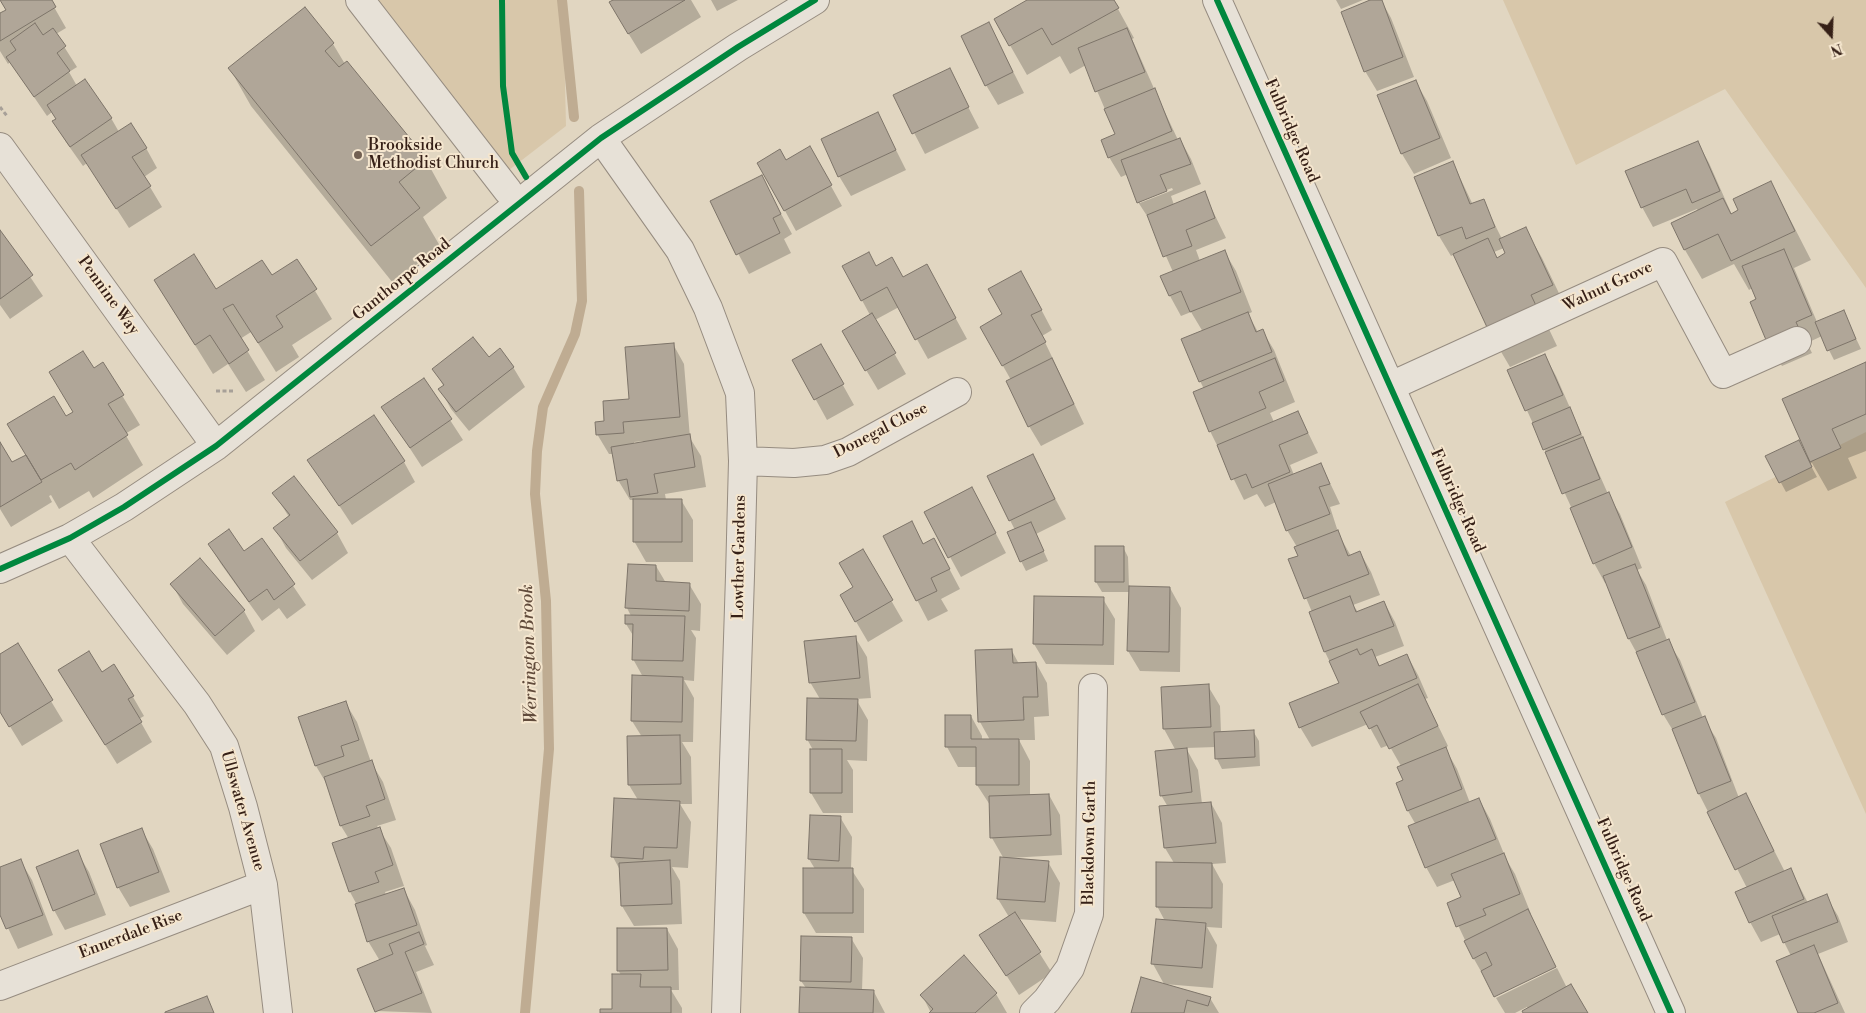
<!DOCTYPE html>
<html>
<head>
<meta charset="utf-8">
<style>
	body { margin:0 }
	#map { position:relative; width:1866px; height:1013px; overflow:hidden; background:#e1d6c1; font-family:"Libre Bodoni",serif }
	canvas { display:block }
	.north { position:absolute; left:1806px; top:10px; width:50px; height:50px; -webkit-text-stroke:4px #f5e6ce; paint-order:stroke; rotate:160deg; font-size:14px; font-weight:700; line-height:20px; text-align:center; color:#362017 }
	.north::after { content:''; display:block; margin:auto; width:18px; height:22px; background:#362017; clip-path:polygon(50% 0,100% 100%,50% 72%,0 100%) }
</style>
</head>
<body>
<div id="map">
<canvas width="1866" height="1013"></canvas>
<div class="north">N</div>
</div>
<script>
const ctx = document.querySelector('canvas').getContext('2d');
ctx.lineJoin = 'round';
function paint(path, color) { ctx.fillStyle = color; ctx.fill(path, 'evenodd'); }
const shape = rows => new Path2D(rows.map(r => 'M' + r).join(''));
function stroke(path, color, width, dash) { ctx.strokeStyle = color; ctx.lineWidth = width; ctx.lineCap = dash ? 'butt' : 'round'; ctx.setLineDash(dash || []); ctx.stroke(path); }
function write(font, color, halo, rows, align = 'center') {
  ctx.font = font + ' "Libre Bodoni",serif'; ctx.lineWidth = 4; ctx.setLineDash([]); ctx.textBaseline = 'middle'; ctx.strokeStyle = halo; ctx.fillStyle = color; for (const [text, x, y, turn = 0] of rows) {
    ctx.save(); ctx.translate(x, y); ctx.rotate((+turn || 0) * Math.PI / 180); ctx.textAlign = isNaN(turn) ? turn : align; if (halo) ctx.strokeText(text, 0, 0); ctx.fillText(text, 0, 0); ctx.restore();
  }
}
paint(shape([
	[375,0,563,0,566,126,509,170],
	[1503,0,1866,0,1866,288,1725,89,1576,165],
	[1866,432,1866,814,1725,502]
]), '#d8c7aa');
paint(shape([
	[1,0,50,0,66,28,56,34,77,67,69,72,77,86,111,118,119,132,146,148,157,168,144,177,162,207,129,228,87,163,83,166,66,142,54,122,57,120,52,112,47,116,10,62,8,64,0,51,0,15,7,10],
	[615,0,691,0,701,17,641,54,622,23],
	[711,0,738,0,717,11],
	[1029,0,1113,0,1134,38,1132,39,1156,93,1178,140,1180,139,1191,159,1201,184,1171,196,1174,205,1204,193,1226,238,1196,250,1200,261,1224,251,1236,271,1252,312,1248,314,1258,332,1262,330,1274,350,1295,402,1270,413,1274,422,1298,412,1318,453,1290,465,1294,475,1321,464,1340,504,1330,507,1339,535,1351,556,1360,552,1371,572,1380,595,1353,605,1358,612,1384,602,1395,622,1404,646,1375,657,1380,666,1407,655,1418,675,1428,698,1425,699,1448,746,1445,748,1457,769,1470,803,1479,799,1490,819,1506,859,1515,874,1531,914,1529,915,1556,966,1495,996,1474,959,1448,904,1463,898,1455,880,1437,887,1426,867,1416,825,1408,811,1401,766,1389,745,1381,748,1368,724,1312,747,1300,727,1290,704,1340,683,1325,652,1310,612,1312,612,1290,560,1300,557,1297,547,1287,530,1276,502,1265,507,1257,494,1244,500,1210,431,1195,393,1204,389,1200,381,1203,332,1191,312,1181,316,1170,296,1162,277,1173,272,1151,222,1138,202,1128,174,1121,177,1109,157,1116,135,1086,65,1070,74,1060,56,1027,75,995,19],
	[1172,188,1173,190,1140,203,1140,200],
	[1336,0,1363,0,1341,9],
	[1373,0,1381,0,1391,18,1414,77,1377,91,1365,71],
	[305,9,333,44,345,64,426,160,447,198,423,217,440,246,393,283,251,106,230,69],
	[989,24,1024,93,998,105,986,85],
	[949,70,979,128,925,154,895,96],
	[1415,81,1427,101,1451,158,1414,174,1402,154,1379,96],
	[878,114,906,170,851,196,839,176],
	[1698,143,1709,163,1732,215,1740,211,1771,182,1811,260,1794,268,1817,322,1843,311,1861,349,1834,360,1822,336,1807,343,1812,353,1782,366,1770,346,1752,288,1749,290,1734,264,1702,279,1685,250,1672,223,1698,211,1697,209,1653,227,1642,207],
	[786,161,821,168,842,206,796,231,759,163],
	[1453,163,1473,205,1483,201,1502,239,1525,228,1542,258,1569,314,1547,325,1557,346,1510,367,1493,338,1455,254,1451,256,1439,236,1416,177],
	[1504,248,1507,254,1498,259,1494,252],
	[761,177,792,234,784,239,791,253,749,274,711,202],
	[0,232,43,296,10,319,0,305],
	[297,261,332,319,292,345,299,357,276,372,251,332,240,339,265,380,246,392,228,364,213,374,155,281,216,291,272,277],
	[844,267,876,267,903,279,938,286,967,339,928,359,899,307,875,320,906,374,878,390,843,331,870,315],
	[1032,292,1052,330,1042,336,1084,424,1041,446,1029,426,1011,380,981,327,1003,314],
	[673,344,684,364,690,438,701,456,706,487,665,494,666,500,681,500,693,520,693,562,646,562,634,541,633,500,630,500,618,480,614,454,609,454,597,434,606,422,631,400],
	[643,441,643,443,634,444,634,442],
	[821,346,854,405,827,420,794,360],
	[1545,356,1556,376,1608,494,1620,514,1642,568,1637,570,1646,585,1667,640,1680,660,1703,718,1716,738,1739,798,1746,795,1785,872,1791,870,1808,903,1826,896,1838,916,1848,942,1818,954,1845,1013,1799,1013,1791,956,1780,934,1761,942,1750,922,1747,888,1699,794,1675,734,1663,714,1640,659,1629,639,1607,582,1605,583,1594,563,1572,509,1509,371],
	[489,358,513,367,525,387,469,431,451,409,440,389,444,387,434,369],
	[103,364,140,425,125,434,143,465,93,498,89,491,59,509,51,495,49,496,52,502,11,527,0,509,0,444,12,464,27,455,74,412,93,370],
	[1866,364,1866,451,1848,458,1857,478,1828,491,1812,463,1810,464,1817,477,1786,492,1767,457,1809,457],
	[424,380,463,440,422,467,383,407],
	[1032,455,1066,519,1036,534,1048,561,1026,571,1021,561,1015,530,988,477],
	[309,460,404,462,415,482,352,525],
	[274,493,337,533,348,553,312,580,286,548,275,528,289,517],
	[983,509,1006,553,961,577,926,513],
	[912,522,924,545,934,540,960,589,941,599,948,611,928,621,884,536],
	[262,540,306,605,287,619,279,608,262,621,221,564,209,544,244,553],
	[1096,547,1123,547,1128,557,1129,587,1170,588,1181,608,1180,672,1140,671,1128,651,1130,592,1102,592,1096,582],
	[862,550,903,621,868,642,841,596,854,588],
	[656,566,666,583,689,584,701,604,700,631,691,630,696,638,694,681,684,680,694,698,693,742,682,742,691,757,692,804,680,804,691,822,688,868,672,867,680,881,682,924,634,926,622,906,621,872,613,857,638,800,629,785,642,737,632,721,643,677,633,659,634,637,626,624,631,616,627,608],
	[172,584,244,611,255,631,227,655,183,604],
	[1103,599,1115,619,1114,665,1046,664,1034,644],
	[855,637,867,657,871,698,856,699,868,720,867,761,847,760,853,770,853,813,823,813,811,793,813,750,807,739,820,699,810,682],
	[17,645,63,721,22,746,0,710,0,655],
	[1012,651,1019,664,1036,663,1047,683,1049,716,1034,717,1035,740,1019,740,1030,761,1030,796,1049,795,1060,815,1062,855,1009,858,1048,862,1060,883,1056,922,1018,919,1052,973,1019,995,981,936,1009,917,998,899,1004,859,992,838,990,805,977,785,977,767,958,767,947,747,947,716,971,716,982,736,982,740,990,740,980,722],
	[101,674,133,697,144,716,139,719,152,742,117,764,71,690],
	[1208,686,1220,706,1221,733,1253,731,1259,741,1260,766,1222,769,1217,759,1216,747,1186,748,1198,770,1202,804,1211,803,1222,823,1226,863,1212,864,1223,884,1222,928,1207,927,1217,945,1213,988,1164,984,1153,964,1165,921,1157,906,1174,863,1165,848,1168,807,1161,795,1176,751,1164,729],
	[345,702,357,722,371,762,383,782,396,820,377,826,391,848,404,886,385,892,386,895,404,890,415,910,427,945,425,946,434,965,416,972,432,1013,376,1011,380,961,368,941,357,905,350,892,349,839,341,826,328,786,316,766,300,718],
	[811,816,840,817,852,837,851,869,864,889,864,933,816,933,804,913,815,869,809,859],
	[141,829,153,849,170,892,130,907,118,887],
	[77,852,89,872,106,915,65,930,54,910],
	[20,860,32,880,53,935,18,949,0,911,0,868],
	[667,929,678,949,679,990,671,990,682,1008,682,1013,601,1013,613,1011,621,975,618,970],
	[851,938,863,958,862,991,874,992,885,1013,800,1013,806,988,801,981],
	[1557,968,1567,988,1587,1013,1524,1013,1528,1009,1527,1007,1515,1013,1505,1013,1496,998],
	[1142,979,1210,998,1219,1013,1132,1013],
	[996,994,1007,1013,931,1013,922,995]
]), '#0003');
stroke(shape([
	[562,0,574,117],
	[525,1013,549,749,546,601,535,494,537,451,543,407,575,334,582,301,579,191]
]), '#bfac92', 10);
const building = shape([
	[0,0,52,0,56,7,0,41,0,13,6,10,0,0],
	[613,0,685,0,628,34,609,2,613,0],
	[1027,0,1114,0,1119,8,1052,45,1042,28,1009,46,994,19,1027,0],
	[1370,0,1382,0,1403,57,1364,72,1341,12,1370,0],
	[305,7,334,43,325,51,339,67,347,61,427,159,399,182,420,208,371,246,228,68,305,7],
	[989,22,1013,72,985,86,961,36,989,22],
	[35,23,43,35,53,28,66,46,57,53,70,71,34,97,6,57,16,50,10,41,35,23],
	[1127,28,1145,72,1095,92,1078,48,1127,28],
	[950,68,969,107,912,134,893,95,950,68],
	[85,79,112,118,70,147,52,121,56,119,47,105,85,79],
	[1416,80,1440,138,1401,154,1377,95,1416,80],
	[1155,88,1172,131,1108,158,1101,140,1115,134,1104,109,1155,88],
	[878,112,896,150,838,177,821,139,878,112],
	[131,123,147,148,132,157,151,186,116,209,81,155,131,123],
	[1180,138,1191,164,1160,175,1167,191,1137,203,1121,160,1180,138],
	[1698,141,1720,191,1692,203,1686,189,1641,208,1625,171,1698,141],
	[810,146,832,185,784,211,757,163,780,149,786,160,810,146],
	[1453,161,1470,204,1484,199,1495,227,1466,239,1462,227,1438,236,1414,177,1453,161],
	[762,175,781,214,773,218,780,233,736,255,710,201,762,175],
	[1771,181,1795,231,1731,261,1718,234,1684,250,1671,223,1723,198,1731,214,1738,210,1733,199,1771,181],
	[1205,191,1215,218,1186,230,1192,246,1163,257,1147,215,1205,191],
	[1526,227,1553,285,1531,295,1541,316,1492,338,1453,254,1488,238,1497,258,1505,253,1499,239,1526,227],
	[0,230,33,275,0,299,0,230],
	[1784,249,1812,315,1796,322,1801,333,1769,347,1750,302,1756,299,1742,266,1784,249],
	[1225,250,1241,292,1190,312,1181,291,1169,296,1160,276,1225,250],
	[869,252,876,266,892,257,903,277,927,264,956,318,915,340,887,287,861,301,842,266,869,252],
	[194,254,216,289,262,260,272,275,297,259,317,289,276,316,283,327,258,343,233,304,223,309,249,350,229,364,210,335,195,345,154,280,194,254],
	[1021,271,1042,310,1031,315,1046,342,1002,366,980,327,1002,314,988,289,1021,271],
	[1844,310,1856,339,1827,351,1815,322,1844,310],
	[1248,312,1256,332,1263,329,1272,352,1199,382,1181,339,1248,312],
	[872,313,896,353,865,371,842,331,872,313],
	[473,337,489,357,500,348,514,367,456,412,438,389,444,385,432,369,473,337],
	[674,343,680,417,623,422,624,433,596,435,595,422,604,421,603,401,629,399,625,347,674,343],
	[821,344,844,384,814,400,792,360,821,344],
	[83,351,94,368,103,362,124,395,108,404,128,435,75,470,71,463,41,480,7,424,54,396,66,416,73,412,49,372,83,351],
	[1545,354,1563,395,1525,411,1507,370,1545,354],
	[1052,358,1074,404,1028,427,1006,381,1052,358],
	[1275,358,1284,381,1259,392,1266,408,1209,432,1193,392,1275,358],
	[1866,362,1866,414,1832,429,1841,448,1810,462,1782,399,1866,362],
	[424,378,452,419,410,448,381,407,424,378],
	[1570,407,1581,434,1543,450,1532,423,1570,407],
	[1298,411,1308,433,1279,445,1290,472,1252,488,1246,474,1231,480,1217,445,1298,411],
	[374,415,405,461,339,506,307,460,374,415],
	[690,434,695,467,654,474,658,493,630,497,627,479,617,481,611,447,690,434],
	[1583,437,1600,479,1562,494,1545,452,1583,437],
	[1799,440,1812,467,1779,483,1765,456,1799,440],
	[0,442,12,462,26,455,42,482,0,507,0,442],
	[1033,454,1055,499,1009,521,987,476,1033,454],
	[1321,463,1330,484,1319,487,1330,514,1286,531,1268,484,1321,463],
	[294,476,338,532,300,561,273,528,290,515,272,493,294,476],
	[972,487,996,533,948,558,924,512,972,487],
	[1609,492,1632,547,1593,564,1570,508,1609,492],
	[633,499,682,499,682,542,633,542,633,499],
	[912,521,923,544,934,538,950,569,931,578,937,591,916,601,883,536,912,521],
	[1031,522,1044,551,1020,562,1007,532,1031,522],
	[229,529,244,551,262,538,295,584,274,600,267,589,249,602,208,544,229,529],
	[1338,530,1348,556,1360,551,1369,574,1304,599,1288,559,1298,556,1294,547,1338,530],
	[1095,546,1124,546,1124,582,1095,582,1095,546],
	[863,549,893,600,855,622,840,595,853,587,839,563,863,549],
	[200,558,245,610,215,636,170,584,200,558],
	[628,564,656,565,656,581,690,583,689,611,625,608,628,564],
	[1635,564,1660,627,1628,639,1603,576,1635,564],
	[1129,586,1170,587,1169,652,1127,651,1129,586],
	[1034,596,1104,597,1103,645,1033,644,1034,596],
	[1350,596,1356,612,1384,601,1394,626,1324,652,1309,612,1350,596],
	[625,615,685,616,683,661,632,660,633,624,625,624,625,615],
	[856,636,860,678,809,683,804,641,856,636],
	[1669,639,1695,702,1662,715,1636,652,1669,639],
	[18,643,53,700,9,727,0,712,0,654,18,643],
	[1012,649,1013,663,1036,662,1038,697,1023,697,1024,720,978,722,975,650,1012,649],
	[1357,649,1360,655,1372,649,1379,666,1407,654,1417,678,1299,728,1289,703,1339,683,1329,661,1357,649],
	[89,651,102,672,114,664,134,696,128,699,142,722,105,745,58,670,89,651],
	[632,675,683,677,682,722,631,721,632,675],
	[1209,684,1211,727,1163,729,1161,687,1209,684],
	[1418,684,1438,726,1389,749,1377,725,1369,729,1360,712,1418,684],
	[807,698,858,699,856,741,806,740,807,698],
	[346,701,359,740,341,746,344,756,315,766,298,717,346,701],
	[945,715,971,715,971,739,1019,739,1019,785,976,785,976,747,945,747,945,715],
	[1705,716,1731,781,1698,794,1672,729,1705,716],
	[1254,730,1255,757,1215,759,1214,732,1254,730],
	[680,735,681,784,628,785,627,736,680,735],
	[1446,747,1462,789,1407,811,1396,783,1403,780,1397,767,1446,747],
	[1187,748,1192,792,1160,796,1155,751,1187,748],
	[810,749,842,749,842,793,810,793,810,749],
	[372,760,385,799,366,806,370,816,340,826,324,777,372,760],
	[1746,793,1774,851,1735,870,1707,812,1746,793],
	[1049,794,1051,835,990,838,989,796,1049,794],
	[614,798,680,801,677,848,644,847,643,859,611,857,614,798],
	[1479,798,1496,839,1425,868,1408,826,1479,798],
	[1211,802,1216,843,1164,848,1159,806,1211,802],
	[810,815,841,816,839,861,808,859,810,815],
	[380,827,393,865,375,872,379,882,349,892,332,843,380,827],
	[142,828,159,872,117,888,100,844,142,828],
	[78,850,95,894,53,911,36,867,78,850],
	[1504,853,1520,894,1483,909,1486,915,1456,927,1447,903,1461,897,1451,874,1504,853],
	[1000,857,1049,861,1045,902,997,899,1000,857],
	[21,859,43,915,6,929,0,915,0,867,21,859],
	[670,860,672,904,621,906,619,863,670,860],
	[1156,862,1212,863,1212,908,1156,907,1156,862],
	[803,868,853,868,853,913,803,913,803,868],
	[1791,868,1804,899,1749,923,1735,892,1791,868],
	[404,888,417,925,367,942,355,904,404,888],
	[1827,894,1838,922,1783,943,1772,916,1827,894],
	[1528,909,1556,967,1494,997,1481,971,1492,965,1486,952,1473,959,1464,941,1528,909],
	[1015,912,1041,952,1006,976,979,935,1015,912],
	[1156,919,1206,923,1202,968,1151,964,1156,919],
	[617,928,667,928,668,970,617,971,617,928],
	[419,932,424,944,405,952,422,993,375,1012,357,969,393,954,389,944,419,932],
	[801,936,852,937,851,982,800,981,801,936],
	[1814,945,1838,1003,1814,1013,1798,1013,1776,961,1814,945],
	[964,955,997,993,975,1013,929,1013,933,1009,920,995,964,955],
	[612,974,641,974,640,987,671,987,671,1013,600,1013,600,1009,612,1009,612,974],
	[1141,977,1211,997,1208,1006,1187,1000,1184,1013,1131,1013,1141,977],
	[1571,984,1588,1013,1523,1013,1522,1011,1571,984],
	[800,987,874,990,873,1013,799,1013,800,987],
	[207,996,214,1013,165,1013,165,1012,207,996]
]);
paint(building, '#b0a698');
stroke(building, '#7d7469', 1);
const minor = shape([
	[360,0,508,191],
	[1217,0,1671,1013],
	[601,138,680,250,708,308,740,393,743,461,740,576,726,1013],
	[0,147,216,446],
	[1391,386,1663,262,1723,374,1797,341],
	[743,461,794,463,825,460,848,452,957,392],
	[70,538,197,704,224,746,243,807,263,885,278,1013],
	[0,569,70,538,124,507,216,446,601,138,738,47,815,0],
	[0,986,263,885],
	[1034,1013,1047,1000,1070,968,1089,914,1093,688]
]);
stroke(minor, '#968c80', 30);
stroke(shape([
	[0,107,7,116],
	[216,391,235,391]
]), '#a7a098', 3, [4, 2.5]);
stroke(minor, '#e7e1d7', 28);
stroke(shape([
	[502,0,503,86,512,153,526,177],
	[1217,0,1671,1013],
	[0,569,70,538,124,507,216,446,601,138,738,47,815,0]
]), '#00873e', 6);
for (const [x, y, r, color] of [
	[358,155,5,"#726052"]
]) { const dot = new Path2D(); dot.arc(x, y, r, 0, 2 * Math.PI); ctx.fillStyle = color; ctx.fill(dot); stroke(dot, '#f5e6ce', 2); }
write('16px', '#362017', '#f5e6ce', [
	["Fulbridge Road",1291,131,66],
	["Gunthorpe Road",402,280,-39],
	["Walnut Grove",1608,287,-25],
	["Pennine Way",108,296,54],
	["Donegal Close",881,431,-27],
	["Fulbridge Road",1457,501,66],
	["Lowther Gardens",740,557,-89],
	["Ullswater Avenue",242,811,74],
	["Blackdown Garth",1090,843,-89],
	["Fulbridge Road",1623,870,66],
	["Ennerdale Rise",131,935,-21]
]);
write('16px', '#362017', '#f5e6ce', [
	["Brookside",368,146],
	["Methodist Church",368,164]
], 'left');
write('italic 18px', '#614b3b', '#f5e6ce', [
	["Werrington Brook",530,654,-92]
]);
</script>
</body>
</html>
